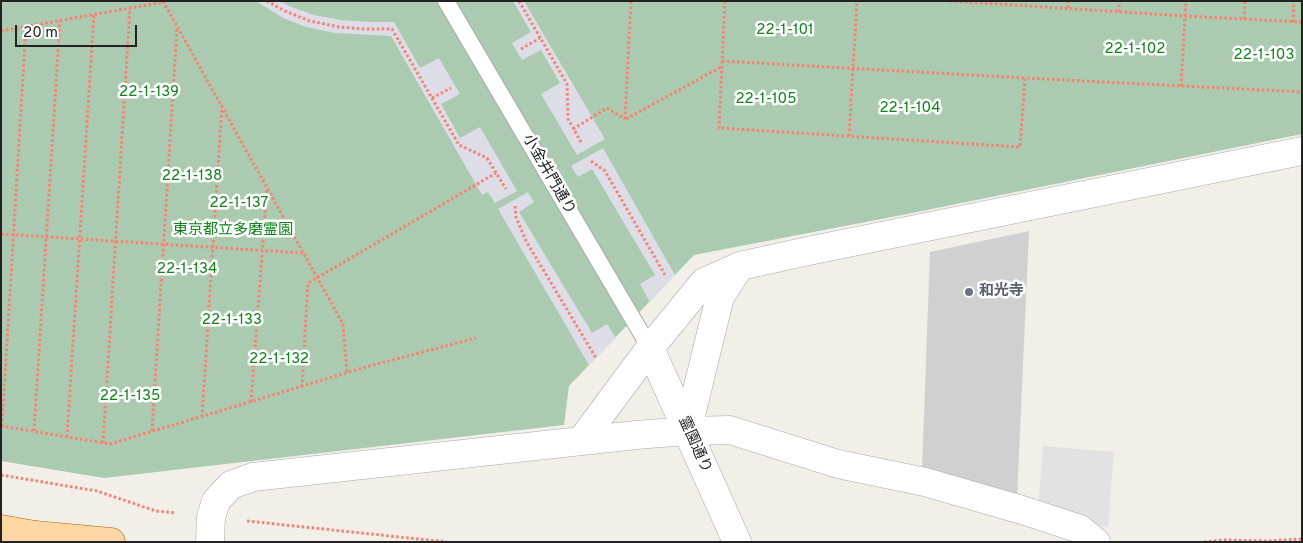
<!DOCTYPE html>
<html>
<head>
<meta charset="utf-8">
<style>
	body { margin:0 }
	#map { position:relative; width:1303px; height:543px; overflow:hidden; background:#f2efe9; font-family:Overpass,sans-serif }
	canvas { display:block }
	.frame { position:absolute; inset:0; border:2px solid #222; pointer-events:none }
	.scale { position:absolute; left:15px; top:25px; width:122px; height:22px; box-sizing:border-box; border:2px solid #222; border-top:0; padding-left:6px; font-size:15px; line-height:18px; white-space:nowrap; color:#222; -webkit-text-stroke:4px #fff; paint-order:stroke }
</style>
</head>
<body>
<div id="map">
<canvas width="1303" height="543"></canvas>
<div class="frame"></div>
<div class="scale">20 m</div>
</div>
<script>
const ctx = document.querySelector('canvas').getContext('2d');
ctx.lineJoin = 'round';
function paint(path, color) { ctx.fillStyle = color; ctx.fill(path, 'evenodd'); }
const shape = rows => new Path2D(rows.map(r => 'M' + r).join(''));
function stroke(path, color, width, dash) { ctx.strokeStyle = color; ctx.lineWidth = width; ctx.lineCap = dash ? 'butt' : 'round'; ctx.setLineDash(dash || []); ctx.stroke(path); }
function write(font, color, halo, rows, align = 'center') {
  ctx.font = font + ' Overpass,"Noto Sans JP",sans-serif'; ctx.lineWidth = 5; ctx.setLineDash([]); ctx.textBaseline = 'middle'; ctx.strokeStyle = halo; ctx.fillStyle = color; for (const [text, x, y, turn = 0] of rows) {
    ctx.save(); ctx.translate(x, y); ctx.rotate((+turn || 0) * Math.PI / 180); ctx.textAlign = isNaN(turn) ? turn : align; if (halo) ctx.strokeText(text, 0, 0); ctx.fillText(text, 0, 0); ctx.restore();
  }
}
paint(shape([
	[1029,231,1017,498,922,470,930,252]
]), '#d0d0d0');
paint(shape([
	[1,1,1302,1,1302,134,907,214,694,255,569,386,564,425,104,478,1,461]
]), '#aacbaf');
paint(shape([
	[1043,446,1114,452,1108,527,1037,521]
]), '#e2e2e2');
paint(shape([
	[256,1,279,1,289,6,314,15,341,20,370,22,394,22,420,68,439,58,460,94,441,104,460,138,480,127,517,191,495,203,488,192,482,195,391,36,335,33,306,27,283,18],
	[513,1,524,1,605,139,577,155,541,94,560,83,541,50,522,60,512,43,531,32],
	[603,148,675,275,650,302,640,284,655,275,592,169,578,177,571,166],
	[528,192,534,202,519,212,592,333,607,324,616,338,589,365,498,209]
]), '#dddde8');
const service = shape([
	[446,1,650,348]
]);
const minor = shape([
	[687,431,720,297,740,266],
	[581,441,650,348,704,282,740,266,808,251,1302,151],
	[210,542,211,517,216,501,231,485,253,477,636,435,687,431,730,430,838,464,925,482,1022,510,1080,529,1096,542]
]);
const tertiary = shape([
	[650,348,737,542]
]);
const primary = shape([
	[1,529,35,535,111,542]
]);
stroke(service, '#a9a9a9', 18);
stroke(minor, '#a9a9a9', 29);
stroke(tertiary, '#a9a9a9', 29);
stroke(primary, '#a06b00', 29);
stroke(shape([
	[163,1,343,324,347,373],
	[267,1,285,11,310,21,339,27,364,29,392,29,459,145,487,158,506,189],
	[519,1,567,84,568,119,582,144],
	[725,1,719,128,1020,147,1025,78,1302,92],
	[950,1,1185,16,1302,22],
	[1068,8,1068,1],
	[1119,12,1119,1],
	[1244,19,1245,1],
	[1293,22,1294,1],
	[1,31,164,2],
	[521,49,540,38],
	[722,61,1025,78],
	[1181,86,1186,1],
	[432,98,451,88],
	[625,119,631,1],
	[626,119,721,67],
	[573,129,607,108,625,119],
	[849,136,857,1],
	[591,161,605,171,665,275],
	[515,206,516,217,526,241,596,358],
	[1,234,303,253],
	[302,387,308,283,496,173],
	[251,402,267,188],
	[202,417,222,105],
	[1,426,110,444,366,367,476,338],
	[2,426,26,26],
	[34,431,60,20],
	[152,431,177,28],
	[67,437,94,14],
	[103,443,130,8],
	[1,475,97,491,156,511,176,513],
	[247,521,447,542],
	[1204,542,1224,540,1267,541,1302,539]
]), '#fa8072', 3, [2.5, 2.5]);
stroke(service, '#fff', 16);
stroke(minor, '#fff', 28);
stroke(tertiary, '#fff', 28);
stroke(primary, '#fcd6a4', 28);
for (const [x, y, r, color] of [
	[969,292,5,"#6b7280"]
]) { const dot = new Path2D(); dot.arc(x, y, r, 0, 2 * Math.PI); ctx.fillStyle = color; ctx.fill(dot); stroke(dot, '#fff', 2); }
write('15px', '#0c8416', '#fff', [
	["22-1-101",785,31],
	["22-1-102",1135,50],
	["22-1-103",1264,56],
	["22-1-139",149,93],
	["22-1-105",766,100],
	["22-1-104",910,109],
	["22-1-138",192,177],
	["22-1-137",239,204],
	["東京都立多磨霊園",233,231],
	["22-1-134",187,270],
	["22-1-133",232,321],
	["22-1-132",279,360],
	["22-1-135",130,397]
]);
write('15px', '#222', '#fff', [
	["小金井門通り",548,175,60],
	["霊園通り",694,445,66]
]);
write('bold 15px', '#5b616d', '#fff', [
	["和光寺",979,292]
], 'left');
</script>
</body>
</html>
